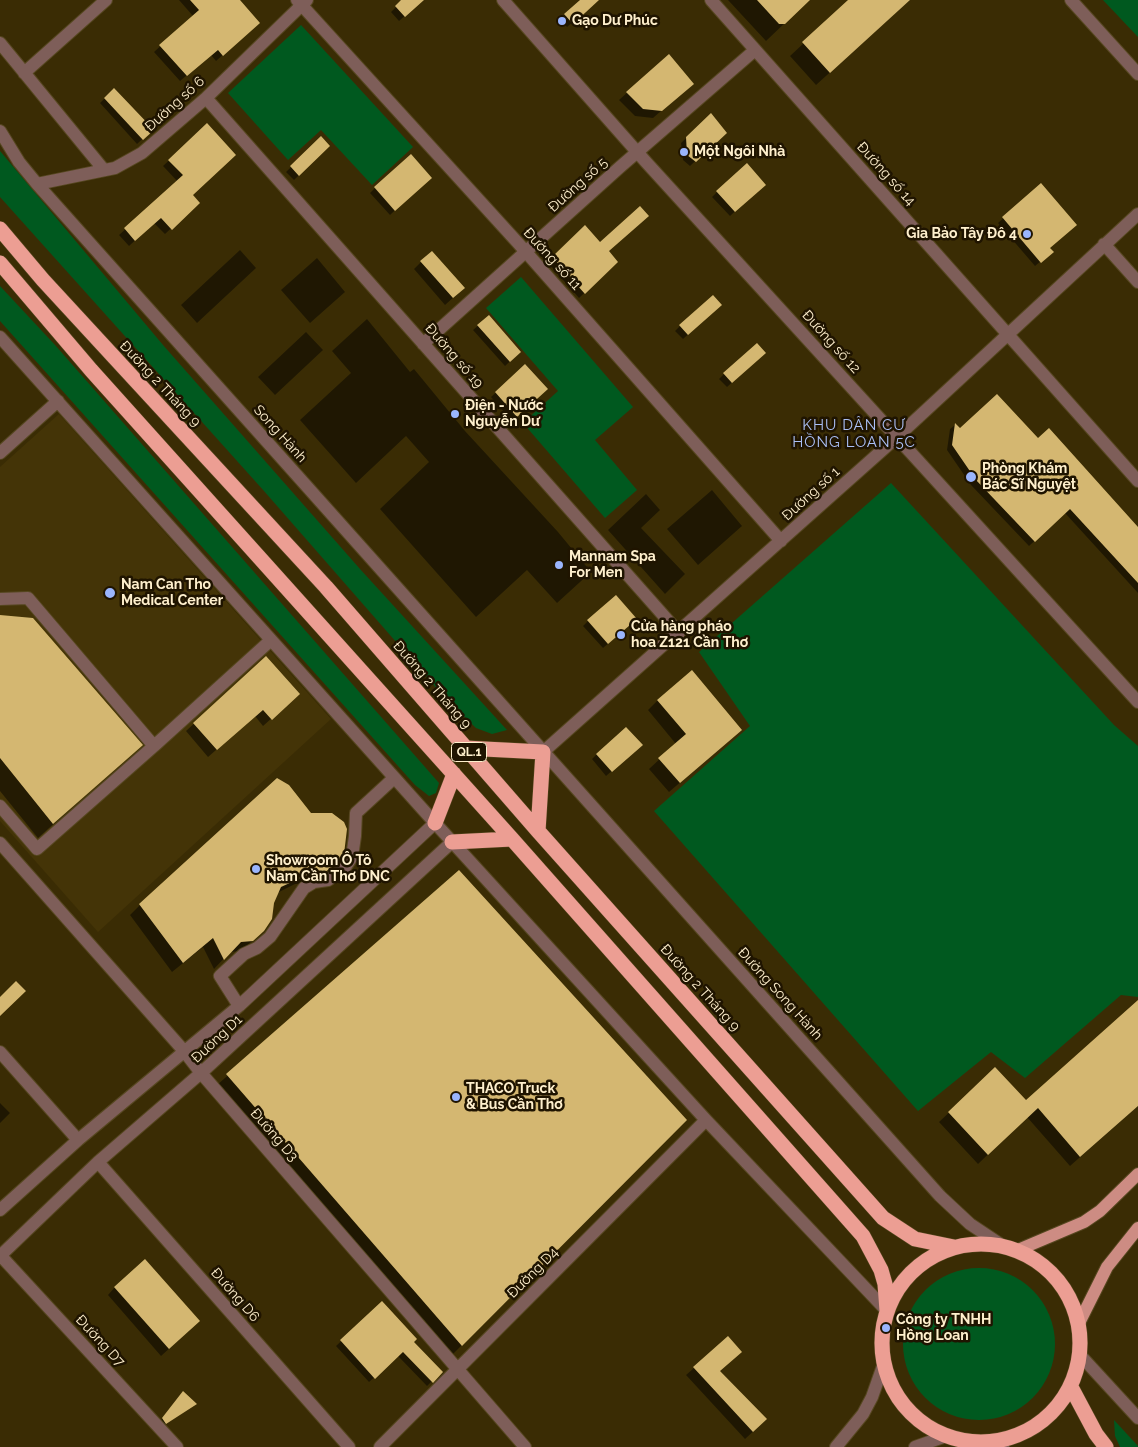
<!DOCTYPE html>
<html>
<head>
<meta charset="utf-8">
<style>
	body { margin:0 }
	canvas { display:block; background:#3a2c04 }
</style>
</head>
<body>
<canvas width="1138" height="1447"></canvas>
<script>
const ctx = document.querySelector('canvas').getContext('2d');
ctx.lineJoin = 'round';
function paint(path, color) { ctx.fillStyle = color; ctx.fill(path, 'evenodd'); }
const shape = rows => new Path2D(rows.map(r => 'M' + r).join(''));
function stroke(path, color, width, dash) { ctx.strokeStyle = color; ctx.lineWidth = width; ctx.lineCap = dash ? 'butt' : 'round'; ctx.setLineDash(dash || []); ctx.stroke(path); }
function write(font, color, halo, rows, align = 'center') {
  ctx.font = font + ' Raleway,sans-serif'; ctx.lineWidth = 5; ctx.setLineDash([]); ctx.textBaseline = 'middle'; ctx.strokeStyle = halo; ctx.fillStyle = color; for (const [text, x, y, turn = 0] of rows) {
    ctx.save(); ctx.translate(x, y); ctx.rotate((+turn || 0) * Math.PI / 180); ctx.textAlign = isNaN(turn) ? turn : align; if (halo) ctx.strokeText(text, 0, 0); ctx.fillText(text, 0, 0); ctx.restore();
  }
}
paint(shape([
	[59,414,331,719,98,932,0,821,0,467]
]), '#443407');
paint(shape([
	[1103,0,1138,0,1138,37],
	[301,25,413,147,372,185,321,130,288,160,228,93],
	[0,151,163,345,360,569,507,730,492,734,476,728,446,699,264,491,0,197],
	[521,277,633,407,595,440,637,490,605,518,523,423,558,391,486,308],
	[0,286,55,345,439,783,436,793,429,796,415,785,0,321],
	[891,483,1114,725,1138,746,1138,997,1121,995,1025,1078,991,1052,918,1111,654,811,750,726,699,652],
	'903 1344a76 76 0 1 1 152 0a76 76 0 1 1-152 0Z',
	[1114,1420,1138,1446,1138,1447,1120,1447,1115,1436]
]), '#00591f');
paint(shape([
	[179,0,239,0,253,28,216,61,211,55,180,81,154,52,193,16],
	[403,0,423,0,399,21,391,12],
	[581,0,598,0,567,27,560,19],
	[728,0,809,0,766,41],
	[850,0,910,0,816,85,790,56],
	[669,55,684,91,653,118,635,116,619,100],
	[114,89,152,130,137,144,100,103],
	[711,115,725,133,690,166,683,160,681,143],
	[207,125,192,195,198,203,165,234,154,223,129,246,119,235,178,182,163,166],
	[321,138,329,146,294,180,286,172],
	[425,182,390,215,370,193,375,188],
	[1041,184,1049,248,1047,256,1035,266,998,223],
	[759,189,730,216,712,197,717,192],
	[585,226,617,262,579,298,548,263],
	[240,250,256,268,197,323,181,305],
	[317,258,345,292,310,323,281,290],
	[421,262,455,296,445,305,414,269],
	[715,310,683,339,675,331,680,326],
	[489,316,520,352,505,366,473,330],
	[367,319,410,372,414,369,465,431,558,532,591,572,557,603,527,570,476,617,380,509,429,462,406,436,356,483,300,420,351,373,332,351],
	[306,332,323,350,275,395,258,377],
	[759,358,727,387,719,379,724,374],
	[525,366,542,394,512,421,491,397],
	[955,425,960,430,1038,440,1138,528,1138,593,1065,513,1029,546,971,485,947,450,950,429],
	[712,490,742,526,698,565,667,529],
	[646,494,660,510,641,528,685,574,665,594,608,530],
	[0,617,141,745,38,838,0,791],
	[588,621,631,624,603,648,583,626],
	[266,657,291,701,263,726,255,716,208,757,186,731],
	[658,700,741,730,669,792,649,769,676,744,648,710],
	[636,750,606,776,592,759,597,754],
	[337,862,314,882,295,884,277,893,263,931,241,951,230,952,214,969,203,947,172,972,130,915,140,905],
	[459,872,686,1120,452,1355,217,1085],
	[1138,1006,1138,1106,1070,1166,1027,1117,978,1164,939,1122,995,1069,1026,1101],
	[0,1103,10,1113,0,1123],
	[115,1287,191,1329,161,1356,108,1295],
	[382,1303,412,1342,441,1372,427,1386,398,1356,369,1382,336,1346],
	[694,1368,719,1372,758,1427,745,1439,686,1375],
	[179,1398,196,1404,161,1427,158,1424]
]), '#0007');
paint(shape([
	[190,0,240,0,260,23,223,56,218,50,187,76,159,45,199,10],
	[401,0,424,0,405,17,395,6],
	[580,0,599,0,573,24,564,14],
	[757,0,810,0,785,24,779,24],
	[848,0,910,0,830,73,802,42],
	[669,54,694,84,662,111,643,109,626,92],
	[114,88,154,130,143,140,104,98],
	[711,113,727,133,696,162,687,155,686,137],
	[207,123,236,155,193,195,200,203,172,230,161,218,135,241,124,228,183,175,168,160],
	[321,136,330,146,299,176,290,166],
	[411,154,432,178,395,211,374,187],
	[747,163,766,185,735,212,716,191],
	[1041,183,1077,225,1050,248,1054,252,1041,263,1002,217],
	[640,206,649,216,609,251,618,262,585,294,552,257,585,225,600,242],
	[432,251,465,288,453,298,420,261],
	[713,295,722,305,688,335,679,325],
	[489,315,521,352,510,362,477,325],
	[757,343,766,353,732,383,723,373],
	[525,364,548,389,517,417,495,392],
	[997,394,1038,438,1049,428,1138,527,1138,583,1070,509,1035,542,976,480,952,445,955,423,960,428],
	[616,595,637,619,608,644,587,620],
	[0,615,33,618,143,745,53,824,0,758],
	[266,656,300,694,272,720,263,710,217,750,193,723],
	[692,670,742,730,680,783,658,758,686,734,657,700],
	[626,727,643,745,612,772,596,754],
	[277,778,289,785,311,813,332,813,344,822,347,829,344,854,338,863,325,872,307,875,281,887,274,903,272,919,264,931,253,941,241,942,224,960,213,938,183,963,139,904],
	[459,870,687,1120,462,1346,226,1074],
	[16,981,26,991,0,1016,0,997],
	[1138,1000,1138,1106,1080,1157,1038,1108,988,1155,948,1112,995,1067,1026,1100],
	[145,1259,200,1321,169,1349,114,1287],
	[382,1301,417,1339,414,1342,443,1372,433,1383,403,1352,375,1379,340,1340],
	[728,1336,742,1352,720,1371,767,1419,753,1432,693,1367],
	[183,1391,197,1404,166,1424,162,1418]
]), '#d4b771');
const minor = shape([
	[297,0,518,243,781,541],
	[503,0,646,162,1138,702],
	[711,0,1138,481],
	[1071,0,1138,74],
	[0,43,104,170],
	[24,73,106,0],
	[206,98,679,633],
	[0,131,19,162,37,184,940,1196,970,1224,1003,1246],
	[37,184,115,168,142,153,206,98,307,0],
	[1104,244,1138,282],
	[0,337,435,823,706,1120,887,1311],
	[423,344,620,167,755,50],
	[0,453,58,401],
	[0,599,28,598,154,746,271,640],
	[543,752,897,437,1138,214],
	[0,806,37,849,154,746],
	[0,843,184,1051,201,1073,525,1447],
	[239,1006,220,976,244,954,257,948,270,937,304,888,314,882,328,880,344,869,352,857,355,836,356,813,394,778],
	[0,1052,78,1140],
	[98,1162,349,1447],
	[0,1210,78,1140,239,1006,435,823],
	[0,1256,98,1162,201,1073,452,842],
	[1,1256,177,1447],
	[1080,1355,1138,1418],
	[995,1442,1003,1447],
	[380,1447,706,1120],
	[836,1447,863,1414,872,1397,884,1363],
	[915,1447,946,1436]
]);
const major = shape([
	[1018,1250,1084,1222,1100,1211,1138,1174],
	[1079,1323,1107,1267,1138,1228]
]);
const highway = shape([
	[0,229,43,280,326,587,538,831,883,1218,915,1239,954,1247],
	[0,263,91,370,512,839,863,1236,881,1270,885,1284,887,1311],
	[465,748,543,752,538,831],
	[435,823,454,774],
	[452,842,512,839],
	'882 1343a99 99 0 1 1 198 0a99 99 0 1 1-198 0Z',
	[1071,1387,1096,1434,1106,1447]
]);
stroke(minor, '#564720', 14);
stroke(major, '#564720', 14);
stroke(highway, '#564720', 16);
stroke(minor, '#7e5e59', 12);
stroke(major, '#cd8c83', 12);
stroke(highway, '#ec9e93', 15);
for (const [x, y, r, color] of [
	[562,21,5,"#9ab5fd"],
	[684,152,5,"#9ab5fd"],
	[1027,234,5,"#9ab5fd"],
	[455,414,5,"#9ab5fd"],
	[971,477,6,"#9ab5fd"],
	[559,565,5,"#9ab5fd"],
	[110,593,6,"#9ab5fd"],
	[621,635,5,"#9ab5fd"],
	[256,869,5,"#9ab5fd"],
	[456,1097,5,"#9ab5fd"],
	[886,1328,5,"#9ab5fd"]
]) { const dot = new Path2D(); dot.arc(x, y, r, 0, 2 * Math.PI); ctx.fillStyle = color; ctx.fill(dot); stroke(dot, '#1f1400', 2); }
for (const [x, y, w] of [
	[469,752,35]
]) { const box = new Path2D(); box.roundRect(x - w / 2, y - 9.5, w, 19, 4); ctx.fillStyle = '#1f1400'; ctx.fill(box); stroke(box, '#fff0cd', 1); }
write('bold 12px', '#fff0cd', null, [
	["QL.1",469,752]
]);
write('bold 14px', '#fff0cd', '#1f1400', [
	["Gạo Dư Phúc",572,21],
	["Một Ngôi Nhà",694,152],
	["Gia Bảo Tây Đô 4",1017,234,"right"],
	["Điện - Nước",465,406],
	["Nguyễn Dư",465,422],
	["Phòng Khám",982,469],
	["Bác Sĩ Nguyệt",982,485],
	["Mannam Spa",569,557],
	["For Men",569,573],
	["Nam Can Tho",121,585],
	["Medical Center",121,601],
	["Cửa hàng pháo",631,627],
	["hoa Z121 Cần Thơ",631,643],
	["Showroom Ô Tô",266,861],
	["Nam Cần Thơ DNC",266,877],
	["THACO Truck",466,1089],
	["& Bus Cần Thơ",466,1105],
	["Công ty TNHH",896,1320],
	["Hồng Loan",896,1336]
], 'left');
write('14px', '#fff0cd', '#1f1400', [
	["Đường số 6",175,104,-42],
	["Đường số 14",886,174,48],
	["Đường số 5",578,185,-42],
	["Đường số 11",552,259,48],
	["Đường số 12",831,342,48],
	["Đường số 19",454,356,49],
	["Đường 2 Tháng 9",160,384,47],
	["Song Hành",280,434,48],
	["Đường số 1",811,494,-42],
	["Đường 2 Tháng 9",432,685,49],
	["Đường 2 Tháng 9",700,988,48],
	["Đường Song Hành",780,994,48],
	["Đường D1",217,1039,-43],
	["Đường D3",274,1135,49],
	["Đường D4",533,1273,-45],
	["Đường D6",235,1295,49],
	["Đường D7",100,1341,47]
]);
ctx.letterSpacing = '1px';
write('15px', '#acc1f7', '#1f1400', [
	["KHU DÂN CƯ",854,425],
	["HỒNG LOAN 5C",854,442]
]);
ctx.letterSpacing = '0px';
</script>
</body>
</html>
